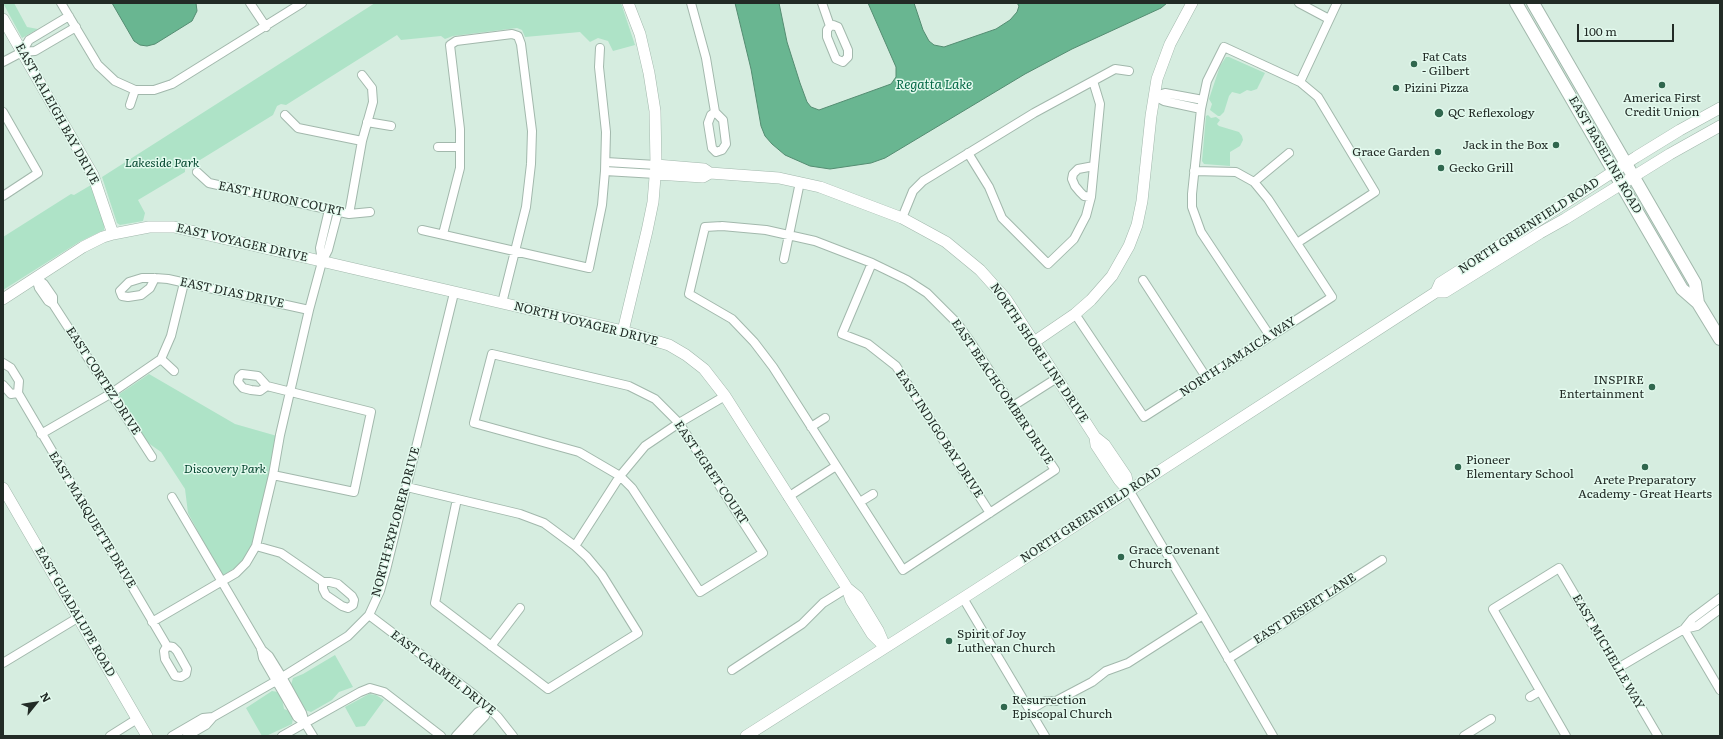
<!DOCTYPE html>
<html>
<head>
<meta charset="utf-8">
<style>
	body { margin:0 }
	#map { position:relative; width:1723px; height:739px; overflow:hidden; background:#d6ede0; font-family:Literata,serif }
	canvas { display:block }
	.frame { position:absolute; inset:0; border:4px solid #222b26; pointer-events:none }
	.north { position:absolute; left:16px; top:683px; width:40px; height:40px; -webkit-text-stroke:3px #e3faee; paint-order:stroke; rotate:60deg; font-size:11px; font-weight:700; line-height:16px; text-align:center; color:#222b26 }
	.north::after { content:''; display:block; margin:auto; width:14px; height:18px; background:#222b26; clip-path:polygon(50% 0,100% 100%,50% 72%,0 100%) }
	.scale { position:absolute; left:1577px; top:24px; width:97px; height:18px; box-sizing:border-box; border:2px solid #222b26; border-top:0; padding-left:5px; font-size:12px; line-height:14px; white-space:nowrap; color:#222b26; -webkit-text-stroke:3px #e3faee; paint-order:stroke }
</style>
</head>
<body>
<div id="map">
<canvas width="1723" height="739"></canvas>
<div class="frame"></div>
<div class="north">N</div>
<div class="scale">100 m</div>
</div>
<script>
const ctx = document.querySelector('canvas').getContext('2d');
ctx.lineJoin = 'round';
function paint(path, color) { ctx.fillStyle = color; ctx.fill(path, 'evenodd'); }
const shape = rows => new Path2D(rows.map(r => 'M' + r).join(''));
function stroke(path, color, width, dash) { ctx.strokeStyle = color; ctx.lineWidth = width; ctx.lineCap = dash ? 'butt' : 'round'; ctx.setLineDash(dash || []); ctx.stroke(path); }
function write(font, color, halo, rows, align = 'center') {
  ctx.font = font + ' Literata,serif'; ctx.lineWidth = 3; ctx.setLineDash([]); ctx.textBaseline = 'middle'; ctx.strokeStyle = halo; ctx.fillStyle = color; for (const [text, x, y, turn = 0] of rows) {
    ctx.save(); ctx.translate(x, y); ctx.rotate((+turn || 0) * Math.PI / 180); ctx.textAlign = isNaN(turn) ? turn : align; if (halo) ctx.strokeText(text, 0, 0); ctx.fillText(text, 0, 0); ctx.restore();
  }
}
paint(shape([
	[3,3,14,3,27,27,38,29,22,38],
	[375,3,621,3,635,45,613,51,608,41,598,38,590,42,580,32,525,37,522,30,517,28,453,36,445,39,441,36,401,40,397,35,286,105,281,104,277,106,273,115,200,160,192,160,185,167,185,172,138,200,145,213,143,221,120,225,117,223,102,177],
	[1226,57,1229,57,1265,73,1257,89,1251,91,1247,90,1240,94,1232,92,1229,96,1224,112,1220,116,1218,116,1210,110,1212,104,1209,99,1220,66],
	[1208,115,1211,118,1216,117,1220,120,1217,124,1219,126,1239,132,1242,136,1243,140,1240,146,1230,152,1230,166,1204,164,1202,161,1206,116],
	[91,185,104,224,104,230,79,242,3,290,3,237,71,194,74,195],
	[149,374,235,424,277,436,271,474,254,541,245,558,235,568,222,576,188,513,185,489,161,452,144,440,115,397],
	[335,655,353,687,339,692,332,700,311,712,305,710,291,685,293,678,303,674],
	[272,691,278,692,282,699,284,709,289,711,293,718,292,724,266,736,262,736,246,708],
	[369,694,376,695,384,700,365,726,356,727,345,707]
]), '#aee3c7');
const water = shape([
	[112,3,196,3,197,11,192,21,155,44,147,46,140,45,134,41,112,3],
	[735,3,779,3,787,42,800,83,807,102,811,107,819,110,891,84,896,77,896,67,868,3,914,3,923,30,929,41,934,45,944,47,996,29,1010,20,1017,12,1019,6,1017,3,1167,3,1161,8,1072,49,1025,74,885,158,871,163,830,169,810,166,785,155,772,144,765,136,761,126,751,69,735,3]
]);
paint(water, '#69b691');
stroke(water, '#548c71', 1);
const street = shape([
	[61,3,98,65,115,81,135,90,154,90,172,84,302,3],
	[250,3,266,27],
	[691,3,706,58,715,112,723,120,726,144,722,150,716,152,712,148,708,123,711,115,715,112],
	[822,3,830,26,827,30,827,37,836,59,843,62,848,57,848,50,838,27,833,25,830,26],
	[1299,3,1329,19],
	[22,52,35,51,76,27],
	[3,62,22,52,29,40,69,16],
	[1300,82,1337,3],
	[1154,96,1165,93,1203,100],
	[1154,96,1164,101,1201,109],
	[130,105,135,90],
	[3,112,38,173,3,196],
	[285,115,298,128,362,141],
	[367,122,391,126],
	[438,147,460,147],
	[968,153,989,187,1002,218,1048,264,1074,239,1086,216,1091,197,1100,104,1093,81],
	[606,162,656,165],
	[605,171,656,174],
	[197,172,209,183,349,214,370,212],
	[1254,182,1289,153],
	[1091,197,1084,196,1080,192,1075,186,1072,179,1073,174,1078,169,1094,166],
	[349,214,362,141,373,102,372,88,362,75],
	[902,218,913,191,923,181,1034,113,1115,69,1129,71],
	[722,226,766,230,815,241,872,263,907,280,927,293,958,324,972,344,1055,470,903,570,773,367,754,342,732,319,689,294,705,227,722,226],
	[422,230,589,268,602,205,605,171,606,132,599,67,600,48],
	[443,234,460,168,460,129,450,45,456,41,512,34,518,36,521,44,532,131,531,164,526,207,502,303],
	[784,259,800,182],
	[322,261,320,248,329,210],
	[872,263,842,334,868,344,896,366,990,513],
	[36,278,44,284,53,297,53,304,152,457],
	[36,278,39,288,48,301,53,304],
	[155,278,150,288,141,295,128,297,122,296,120,291,129,282,142,278,155,278,168,279,309,310],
	[1143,280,1206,377],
	[1075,314,1144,417,1332,297,1268,199,1254,182,1236,172,1194,171],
	[1270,336,1201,232,1192,207,1192,194,1201,109,1207,81,1224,47,1300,82,1318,97,1375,192,1297,243],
	[492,354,629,386,655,399,679,423,763,553,700,592,632,488,620,476,579,452,474,423,492,354],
	[161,359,174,371],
	[3,363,11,368,19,381,18,393,167,646],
	[3,385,11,394,18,393],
	[267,386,260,391,251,390,243,388,238,382,239,377,242,374,258,376,267,386,371,412,354,492,273,475],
	[1013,406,1057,378],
	[811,427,825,418],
	[41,434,110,394,161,359,171,336,184,283],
	[407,487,520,514,544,523,575,546,587,557,602,575,638,633,548,689,435,603,457,499],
	[1129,490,1203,615,1273,736],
	[172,497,261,648,263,658,297,717,305,723],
	[788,497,836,466],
	[860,502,873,494],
	[256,546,281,553,323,582,330,582,338,584,352,596,354,600,353,605,348,608,342,606,326,595,323,589,323,582],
	[575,546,620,476,645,446,679,423,725,396],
	[963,598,1045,736],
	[369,615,476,696,498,717,513,736],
	[152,622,236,573,246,563,256,546,273,475,280,435,309,310,322,262,328,250,338,212],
	[1684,629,1720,690],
	[1684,629,1692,619,1720,598],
	[167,646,173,647,177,651,187,669,186,674,181,677,175,676,165,659,164,651,167,646],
	[491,646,520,608],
	[261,649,269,656,282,677,302,713,305,723,313,736],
	[1228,659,1382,560],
	[3,663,79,617],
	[1618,668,1684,629,1697,626,1720,609],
	[732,670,802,624,823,603,847,588],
	[1530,697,1540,691],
	[1030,710,1045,701,1056,701,1092,682,1106,671,1128,663,1203,615],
	[110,736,137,719],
	[172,736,203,718,213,717],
	[187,736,206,725,213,717,276,681,348,636,369,615,380,591,386,570,454,293],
	[282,736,360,692,370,688,384,692,441,736],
	[456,736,478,712,488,707],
	[466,736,485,716,488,707],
	[1464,736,1491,719],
	[1566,736,1493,609,1559,568,1658,736]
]);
const secondary = shape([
	[3,19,93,175,113,234],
	[656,165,704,169,710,173,779,178,820,187,902,218,946,242,980,270,1006,299,1095,437,1105,445,1126,476,1129,490],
	[656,174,703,177,710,173],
	[1436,292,1445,292,1540,233,1565,219,1670,154,1720,126],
	[3,299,83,247,103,237,113,234,149,227,174,227,623,331,669,345,686,355,704,369,725,396,847,588,851,600,872,634,885,647],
	[623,331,647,231,653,202,656,165,655,111,649,73,640,34,628,3],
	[1034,342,1075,314,1091,300,1112,276,1129,246,1137,225,1142,201,1151,116,1157,79,1170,44,1192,3],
	[1095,437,1096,445,1119,480,1128,490],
	[3,488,147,736],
	[847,588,858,597,878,630,884,644],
	[746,736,971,593,1436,292,1440,283,1517,234,1636,157,1680,130,1720,108]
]);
const primary = shape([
	[1516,3,1682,289,1698,303,1720,339],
	[1533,3,1695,283,1698,303]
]);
stroke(street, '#a2b8ac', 10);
stroke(secondary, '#a2b8ac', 12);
stroke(primary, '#a2b8ac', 14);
stroke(street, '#fff', 8);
stroke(secondary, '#fff', 11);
stroke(primary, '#fff', 12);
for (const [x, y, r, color] of [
	[1414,64,4,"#30674e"],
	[1662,85,4,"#30674e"],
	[1396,88,4,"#30674e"],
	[1439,113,5,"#30674e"],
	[1556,145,4,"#30674e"],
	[1438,152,4,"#30674e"],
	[1441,168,4,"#30674e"],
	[1652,387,4,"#30674e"],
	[1458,467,4,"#30674e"],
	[1645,467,4,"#30674e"],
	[1121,557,4,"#30674e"],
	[949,641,4,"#30674e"],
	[1004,707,4,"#30674e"]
]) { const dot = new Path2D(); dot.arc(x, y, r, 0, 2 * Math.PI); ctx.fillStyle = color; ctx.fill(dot); stroke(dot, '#e3faee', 1.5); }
write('12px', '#222b26', '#e3faee', [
	["Fat Cats",1422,57],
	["- Gilbert",1422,71],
	["Pizini Pizza",1404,88],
	["America First",1662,98,"center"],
	["Credit Union",1662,112,"center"],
	["QC Reflexology",1448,113],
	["Jack in the Box",1548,145,"right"],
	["Grace Garden",1430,152,"right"],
	["Gecko Grill",1449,168],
	["INSPIRE",1644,380,"right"],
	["Entertainment",1644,394,"right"],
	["Pioneer",1466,460],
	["Elementary School",1466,474],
	["Arete Preparatory",1645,480,"center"],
	["Academy - Great Hearts",1645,494,"center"],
	["Grace Covenant",1129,550],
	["Church",1129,564],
	["Spirit of Joy",957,634],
	["Lutheran Church",957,648],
	["Resurrection",1012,700],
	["Episcopal Church",1012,714]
], 'left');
write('12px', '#222b26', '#e3faee', [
	["EAST RALEIGH BAY DRIVE",57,114,61],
	["EAST BASELINE ROAD",1605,155,60],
	["EAST HURON COURT",281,199,12],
	["NORTH GREENFIELD ROAD",1529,226,-33],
	["EAST VOYAGER DRIVE",242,243,13],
	["EAST DIAS DRIVE",232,293,12],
	["NORTH VOYAGER DRIVE",586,324,14],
	["NORTH SHORE LINE DRIVE",1039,353,56],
	["NORTH JAMAICA WAY",1238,357,-33],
	["EAST CORTEZ DRIVE",103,381,57],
	["EAST BEACHCOMBER DRIVE",1002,392,56],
	["EAST INDIGO BAY DRIVE",939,434,57],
	["EAST EGRET COURT",711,473,56],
	["NORTH GREENFIELD ROAD",1091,515,-33],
	["EAST MARQUETTE DRIVE",92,520,59],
	["NORTH EXPLORER DRIVE",396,522,-75],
	["EAST DESERT LANE",1305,609,-33],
	["EAST GUADALUPE ROAD",75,612,60],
	["EAST MICHELLE WAY",1608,652,60],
	["EAST CARMEL DRIVE",443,673,38]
]);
write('italic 12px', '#03452e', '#e3faee', [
	["Lakeside Park",162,163],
	["Discovery Park",225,469]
]);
write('italic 13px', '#046846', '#e3faee', [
	["Regatta Lake",934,85]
]);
</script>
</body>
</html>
